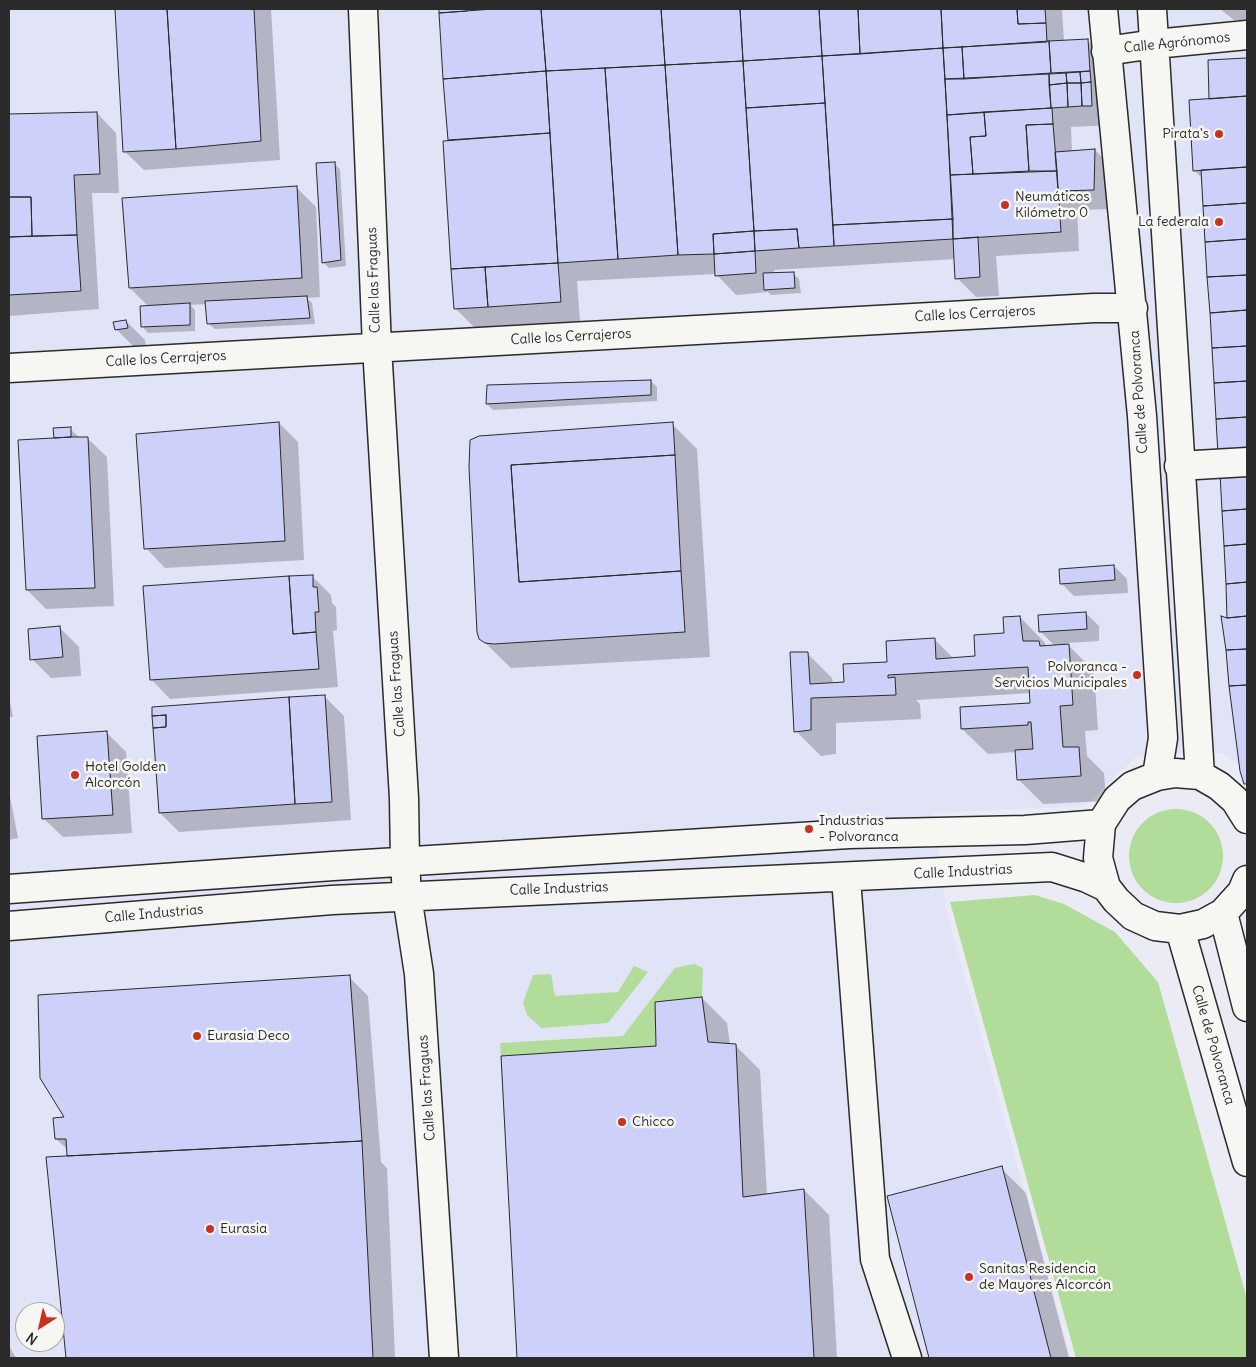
<!DOCTYPE html>
<html>
<head>
<meta charset="utf-8">
<style>
	body { margin:0 }
	#map { position:relative; width:1256px; height:1367px; overflow:hidden; background:#eaebf4; font-family:Delius,sans-serif }
	canvas { display:block }
	.frame { position:absolute; inset:0; border:10px solid #2b2b2b; pointer-events:none }
	.north { position:absolute; left:15px; top:1302px; width:50px; height:50px; box-sizing:border-box; background:#f6f6f2; border:1px solid #a5a5a2; border-radius:50%; rotate:215deg; font-size:14px; font-weight:700; line-height:20px; text-align:center; color:#2b2b2b }
	.north::after { content:''; display:block; margin:auto; width:18px; height:22px; background:#c8321e; clip-path:polygon(50% 0,100% 100%,50% 72%,0 100%) }
</style>
</head>
<body>
<div id="map">
<canvas width="1256" height="1367"></canvas>
<div class="frame"></div>
<div class="north">N</div>
</div>
<script>
const ctx = document.querySelector('canvas').getContext('2d');
ctx.lineJoin = 'round';
function paint(path, color) { ctx.fillStyle = color; ctx.fill(path, 'evenodd'); }
const shape = rows => new Path2D(rows.map(r => 'M' + r).join(''));
function stroke(path, color, width, dash) { ctx.strokeStyle = color; ctx.lineWidth = width; ctx.lineCap = dash ? 'butt' : 'round'; ctx.setLineDash(dash || []); ctx.stroke(path); }
function write(font, color, halo, rows, align = 'center') {
  ctx.font = font + ' Delius,sans-serif'; ctx.lineWidth = 5; ctx.setLineDash([]); ctx.textBaseline = 'middle'; ctx.strokeStyle = halo; ctx.fillStyle = color; for (const [text, x, y, turn = 0] of rows) {
    ctx.save(); ctx.translate(x, y); ctx.rotate((+turn || 0) * Math.PI / 180); ctx.textAlign = isNaN(turn) ? turn : align; if (halo) ctx.strokeText(text, 0, 0); ctx.fillText(text, 0, 0); ctx.restore();
  }
}
paint(shape([
	[9,9,1247,9,1247,770,1222,753,1136,757,1085,806,933,813,946,909,1071,1358,9,1358],
	[25,1312,55,1312,55,1342,25,1342]
]), '#e1e3f6');
paint(shape([
	'1129 856a47 47 0 1 1 94 0a47 47 0 1 1-94 0Z',
	[1035,895,1064,904,1115,932,1158,982,1247,1299,1247,1358,1076,1358,950,902],
	[694,964,703,968,702,997,655,1002,656,1046,501,1056,500,1043,623,1036,675,968],
	[634,966,648,972,608,1023,541,1028,527,1015,523,1003,533,975,551,974,555,996,618,992]
]), '#b1dc99');
paint(shape([
	[116,9,271,9,280,160,144,170,124,151],
	[441,9,1062,9,1064,42,1087,40,1106,60,1111,125,1071,127,1072,152,1095,150,1114,169,1113,209,1077,210,1079,251,996,256,999,296,976,297,957,278,956,259,774,270,774,274,793,273,799,279,801,293,771,295,768,292,736,295,716,274,577,281,580,321,474,327,455,308,450,141],
	[1220,9,1247,9,1247,20,1234,20],
	[1247,59,1247,785,1229,620,1203,179,1194,170,1212,100,1210,61],
	[97,113,116,133,119,193,92,193,99,309,9,316,9,115],
	[334,163,340,169,346,266,329,268,323,262],
	[297,188,316,207,320,297,307,298,312,303,315,324,215,329,208,323,207,304,190,305,195,310,195,331,148,333,142,326,148,306,130,288],
	[126,321,145,340,146,347,135,348,116,329],
	[651,381,657,387,657,401,493,410,487,404],
	[279,423,298,442,304,560,165,568,146,548],
	[672,424,697,449,710,657,511,668,480,638],
	[70,429,80,438,87,438,107,457,114,606,46,609,27,590],
	[1114,566,1127,579,1128,593,1074,596,1061,583],
	[312,576,331,595,332,603,336,607,337,630,333,631,338,687,170,699,151,679],
	[1086,613,1099,626,1099,641,1066,643,1094,671,1098,730,1085,731,1087,756,1104,773,1106,801,1043,804,1018,779,1016,752,988,754,962,729,1032,704,1031,693,916,700,920,704,921,719,836,723,836,754,821,756,796,731,807,653,832,678,833,684,846,684,934,639,954,659,976,657,1006,634,1020,617,1045,643,1046,647,1055,646,1040,631],
	[60,628,79,647,81,676,51,678,32,659],
	[9,696,13,717,9,717],
	[324,696,344,716,351,820,179,832,160,813],
	[107,733,126,752,132,833,63,837,43,818],
	[9,791,18,838,9,840],
	[349,977,368,996,381,1162,387,1168,395,1358,67,1358,48,1159,70,1157,68,1150,56,1139,66,1118],
	[702,998,727,1023,730,1045,735,1045,760,1070,767,1195,804,1190,829,1215,837,1358,518,1358,502,1057,657,1048],
	[1001,1168,1026,1193,1069,1358,930,1358,888,1197],
	[9,1346,16,1358,9,1358]
]), '#0003');
const building = shape([
	[115,9,167,9,176,149,123,152,115,9],
	[167,9,254,9,261,141,176,149,167,9],
	[439,9,467,9,467,11,439,13,439,9],
	[493,9,541,9,546,71,443,79,439,13,493,9],
	[541,9,661,9,665,65,546,71,541,9],
	[661,9,740,9,743,61,665,65,661,9],
	[740,9,819,9,822,56,743,61,740,9],
	[819,9,858,9,860,54,822,56,819,9],
	[858,9,941,9,943,48,860,54,858,9],
	[941,9,1017,9,1018,24,1046,23,1047,42,943,48,941,9],
	[1017,9,1045,9,1046,23,1018,24,1017,9],
	[1088,39,1090,71,1051,73,1049,41,1088,39],
	[1049,41,1051,73,964,79,962,47,1049,41],
	[962,47,964,79,945,79,943,48,962,47],
	[943,48,953,219,833,225,822,56,943,48],
	[822,56,825,103,746,108,743,61,822,56],
	[1247,58,1247,96,1209,99,1208,60,1247,58],
	[743,61,754,231,713,234,714,254,678,255,665,65,743,61],
	[665,65,678,255,618,259,605,68,665,65],
	[605,68,618,259,558,263,546,71,605,68],
	[546,71,550,133,448,140,443,79,546,71],
	[1090,71,1091,82,1081,83,1080,72,1090,71],
	[1080,72,1081,83,1067,83,1066,73,1080,72],
	[1066,73,1067,83,1049,85,1049,74,1066,73],
	[1049,74,1051,108,947,115,945,79,1049,74],
	[1091,82,1092,106,1082,106,1081,83,1091,82],
	[1067,83,1081,83,1082,106,1068,107,1067,83],
	[1067,83,1068,107,1051,108,1049,85,1067,83],
	[1247,96,1247,167,1193,171,1189,100,1247,96],
	[825,103,834,246,799,248,797,229,754,231,746,108,825,103],
	[1052,108,1053,124,1026,125,1029,171,973,174,970,137,986,136,984,112,1052,108],
	[97,112,100,174,74,175,77,235,32,236,31,197,9,197,9,114,97,112],
	[984,112,986,136,970,137,973,174,950,175,947,115,984,112],
	[1053,124,1057,171,1029,171,1026,125,1053,124],
	[550,133,558,263,451,269,443,141,550,133],
	[1095,149,1094,190,1058,191,1055,152,1095,149],
	[335,162,341,260,322,263,316,163,335,162],
	[1247,167,1247,203,1203,206,1201,170,1247,167],
	[1057,171,1061,232,953,239,950,175,1057,171],
	[297,186,302,278,129,288,122,198,297,186],
	[9,197,31,197,32,236,9,237,9,197],
	[1247,203,1247,239,1205,242,1203,206,1247,203],
	[953,219,953,239,834,246,833,225,953,219],
	[797,229,799,248,755,251,754,231,797,229],
	[754,231,755,251,714,254,713,234,754,231],
	[77,235,81,291,9,295,9,237,77,235],
	[978,237,980,277,955,279,953,239,978,237],
	[1247,239,1247,275,1207,277,1205,242,1247,239],
	[755,251,756,273,715,276,714,254,755,251],
	[558,263,561,302,488,307,485,267,558,263],
	[485,267,488,307,454,309,451,269,485,267],
	[794,272,795,288,764,290,763,273,794,272],
	[1247,275,1247,310,1210,313,1207,277,1247,275],
	[307,296,310,318,207,324,205,301,307,296],
	[190,303,190,325,141,327,140,306,190,303],
	[1247,310,1247,346,1212,348,1210,313,1247,310],
	[126,320,128,328,115,330,113,322,126,320],
	[1247,346,1247,381,1214,383,1212,348,1247,346],
	[651,380,651,395,486,404,487,385,651,380],
	[1247,381,1247,417,1216,419,1214,383,1247,381],
	[1247,417,1247,453,1218,455,1216,419,1247,417],
	[279,422,285,541,144,549,136,434,279,422],
	[673,422,675,455,511,465,519,582,681,571,685,632,494,644,485,643,479,639,477,632,469,467,470,440,479,436,673,422],
	[71,427,71,437,54,438,53,428,71,427],
	[71,437,88,437,95,588,26,590,18,440,71,437],
	[675,455,681,571,519,582,511,465,675,455],
	[1247,472,1247,509,1222,511,1220,473,1247,472],
	[1247,509,1247,544,1224,546,1222,511,1247,509],
	[1247,544,1247,582,1226,584,1224,546,1247,544],
	[1114,565,1115,580,1060,584,1059,569,1114,565],
	[313,575,313,587,317,587,319,612,315,612,316,632,293,634,289,576,313,575],
	[289,576,293,634,316,632,319,669,150,680,143,586,289,576],
	[1247,582,1247,616,1227,618,1226,584,1247,582],
	[1086,612,1087,629,1039,632,1038,615,1086,612],
	[1020,616,1023,641,1039,641,1040,646,1069,644,1073,705,1060,706,1063,747,1079,747,1081,776,1017,780,1015,750,1033,749,1031,722,1028,722,1028,725,961,729,960,707,1030,703,1028,667,888,675,888,678,895,677,896,695,811,698,811,730,794,732,790,652,808,652,810,684,844,682,843,664,887,662,886,641,935,638,936,659,975,656,974,635,1004,633,1003,617,1020,616],
	[1221,616,1227,618,1247,616,1247,649,1226,650,1221,616],
	[60,626,63,657,30,660,28,629,60,626],
	[1247,649,1247,685,1229,686,1226,650,1247,649],
	[1247,685,1247,784,1244,784,1240,771,1229,686,1247,685],
	[325,695,332,802,295,804,289,697,325,695],
	[289,697,295,804,159,813,153,728,166,727,166,715,152,716,152,707,289,697],
	[166,715,166,727,153,728,152,716,166,715],
	[107,731,113,815,42,819,37,736,107,731],
	[350,975,362,1141,67,1156,66,1139,55,1139,53,1118,64,1117,40,1078,38,995,350,975],
	[702,997,708,1042,736,1044,743,1197,804,1189,814,1358,517,1358,501,1056,656,1046,655,1002,702,997],
	[362,1141,373,1358,66,1358,46,1157,362,1141],
	[1002,1166,1051,1358,929,1358,887,1196,1002,1166]
]);
paint(building, '#cdd1f9');
stroke(building, '#2b2b2b', 1);
const minor = shape([
	[363,9,377,347,404,798,405,862,407,896,419,974,444,1358],
	[1103,9,1142,416,1163,738,1157,776],
	[1152,9,1200,775],
	[1106,51,1155,44,1247,35],
	[9,368,1094,308,1133,308],
	[1179,466,1247,462],
	[1247,819,1235,800,1219,786,1200,775,1175,773,1157,776,1132,786,1117,799,1101,824,1098,858,1106,887,1116,900,1133,916,1155,926,1180,929,1203,924,1223,913,1242,892,1247,880],
	[846,878,875,1259,907,1358],
	[9,889,333,866,849,834,1025,830,1101,824],
	[1223,913,1247,1007],
	[9,926,332,900,1052,867,1087,878,1106,887],
	[1180,929,1247,1162]
]);
stroke(minor, '#2b2b2b', 31);
stroke(minor, '#f6f6f2', 28);
for (const [x, y, r, color] of [
	[1219,134,5,"#c8321e"],
	[1005,205,5,"#c8321e"],
	[1219,222,5,"#c8321e"],
	[1137,675,5,"#c8321e"],
	[75,775,5,"#c8321e"],
	[809,829,5,"#c8321e"],
	[197,1036,5,"#c8321e"],
	[622,1122,5,"#c8321e"],
	[210,1229,5,"#c8321e"],
	[969,1277,5,"#c8321e"]
]) { const dot = new Path2D(); dot.arc(x, y, r, 0, 2 * Math.PI); ctx.fillStyle = color; ctx.fill(dot); stroke(dot, '#f6f6f2', 2); }
write('14px', '#2b2b2b', '#f6f6f2', [
	["Calle Agrónomos",1177,43,-6],
	["Calle las Fraguas",374,280,-92],
	["Calle los Cerrajeros",975,314,-3],
	["Calle los Cerrajeros",571,337,-3],
	["Calle los Cerrajeros",166,359,-3],
	["Calle de Polvoranca",1139,392,-94],
	["Calle las Fraguas",397,684,-94],
	["Calle Industrias",963,872,-3],
	["Calle Industrias",559,889,-2],
	["Calle Industrias",154,914,-5],
	["Calle de Polvoranca",1213,1045,74],
	["Calle las Fraguas",427,1088,-94]
]);
write('14px', '#2b2b2b', '#f6f6f2', [
	["Pirata's",1209,134,"right"],
	["Neumáticos",1015,197],
	["Kilómetro 0",1015,213],
	["La federala",1209,222,"right"],
	["Polvoranca -",1127,667,"right"],
	["Servicios Municipales",1127,683,"right"],
	["Hotel Golden",85,767],
	["Alcorcón",85,783],
	["Industrias",819,821],
	["- Polvoranca",819,837],
	["Eurasia Deco",207,1036],
	["Chicco",632,1122],
	["Eurasia",220,1229],
	["Sanitas Residencia",979,1269],
	["de Mayores Alcorcón",979,1285]
], 'left');
</script>
</body>
</html>
